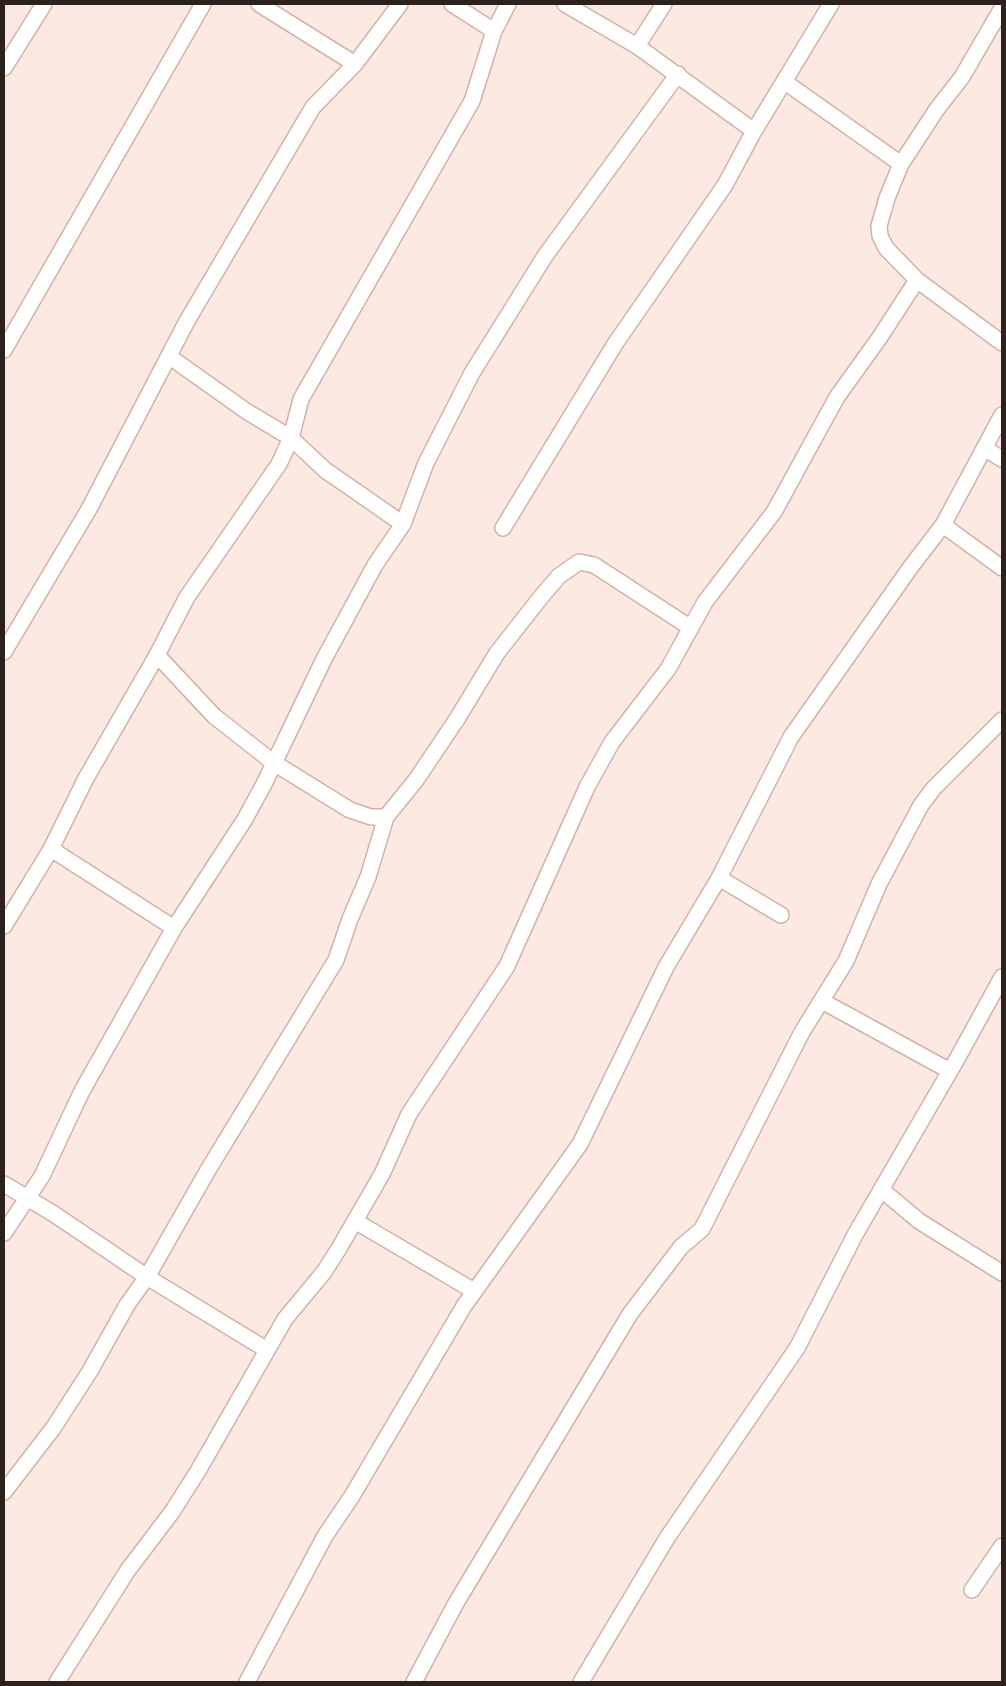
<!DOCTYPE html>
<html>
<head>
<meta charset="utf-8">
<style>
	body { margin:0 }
	#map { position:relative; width:1006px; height:1686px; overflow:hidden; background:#fce9e2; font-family:"Varela Round",sans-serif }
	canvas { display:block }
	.frame { position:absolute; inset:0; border:5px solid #2c211d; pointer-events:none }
</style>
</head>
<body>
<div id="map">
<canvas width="1006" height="1686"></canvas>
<div class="frame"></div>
</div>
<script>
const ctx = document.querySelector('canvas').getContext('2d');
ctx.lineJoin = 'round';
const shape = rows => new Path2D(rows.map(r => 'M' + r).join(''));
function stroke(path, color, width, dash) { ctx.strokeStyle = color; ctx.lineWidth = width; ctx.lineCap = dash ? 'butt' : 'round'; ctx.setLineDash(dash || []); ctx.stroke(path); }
const street = shape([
	[259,4,355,64],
	[452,4,494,31],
	[565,4,637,46,754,131],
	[1002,8,962,77,937,109,901,164,887,198,879,226,880,236,886,248,917,280,1002,343],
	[637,46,664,4],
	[4,68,44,4],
	[785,82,901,164],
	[4,350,203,4],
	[170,357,246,411,291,438,325,470,403,524],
	[984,448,1002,459],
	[943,525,1002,568],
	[503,528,615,344,725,185,754,131,831,4],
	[4,652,89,509,187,321,313,107,355,64,400,4],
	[157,655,214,716,274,763,350,810,371,817,386,817],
	[51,849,174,928],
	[719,878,781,915],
	[4,926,51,849,85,780,157,655,187,597,279,464,291,438,301,399,472,101,494,31,508,4],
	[822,1001,950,1071],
	[4,1184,54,1214,147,1277,267,1350],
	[882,1190,919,1221,1002,1273],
	[355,1221,474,1291],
	[4,1233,42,1176,82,1091,174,928,245,819,264,784,324,659,375,565,403,524,426,463,472,373,545,256,678,74],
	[4,1492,54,1427,90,1371,127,1305,147,1277,208,1170,336,960,350,919,368,877,386,817,416,780,457,719,497,653,541,597,559,576,579,562,594,565,691,628],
	[972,1590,1002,1546],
	[57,1682,128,1570,172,1512,198,1471,285,1319,324,1272,338,1250,382,1174,409,1114,507,966,587,787,612,742,668,669,705,602,774,512,837,397,880,337,917,280],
	[247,1682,325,1536,352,1496,464,1306,580,1144,666,967,719,878,791,737,910,568,943,525,1002,415],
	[414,1682,456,1603,630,1314,681,1247,702,1229,802,1032,846,961,879,884,921,805,934,788,1002,720],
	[581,1682,667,1538,797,1348,856,1233,957,1059,1002,977]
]);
stroke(street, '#d1b2a6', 18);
stroke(street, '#fff', 15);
</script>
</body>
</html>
